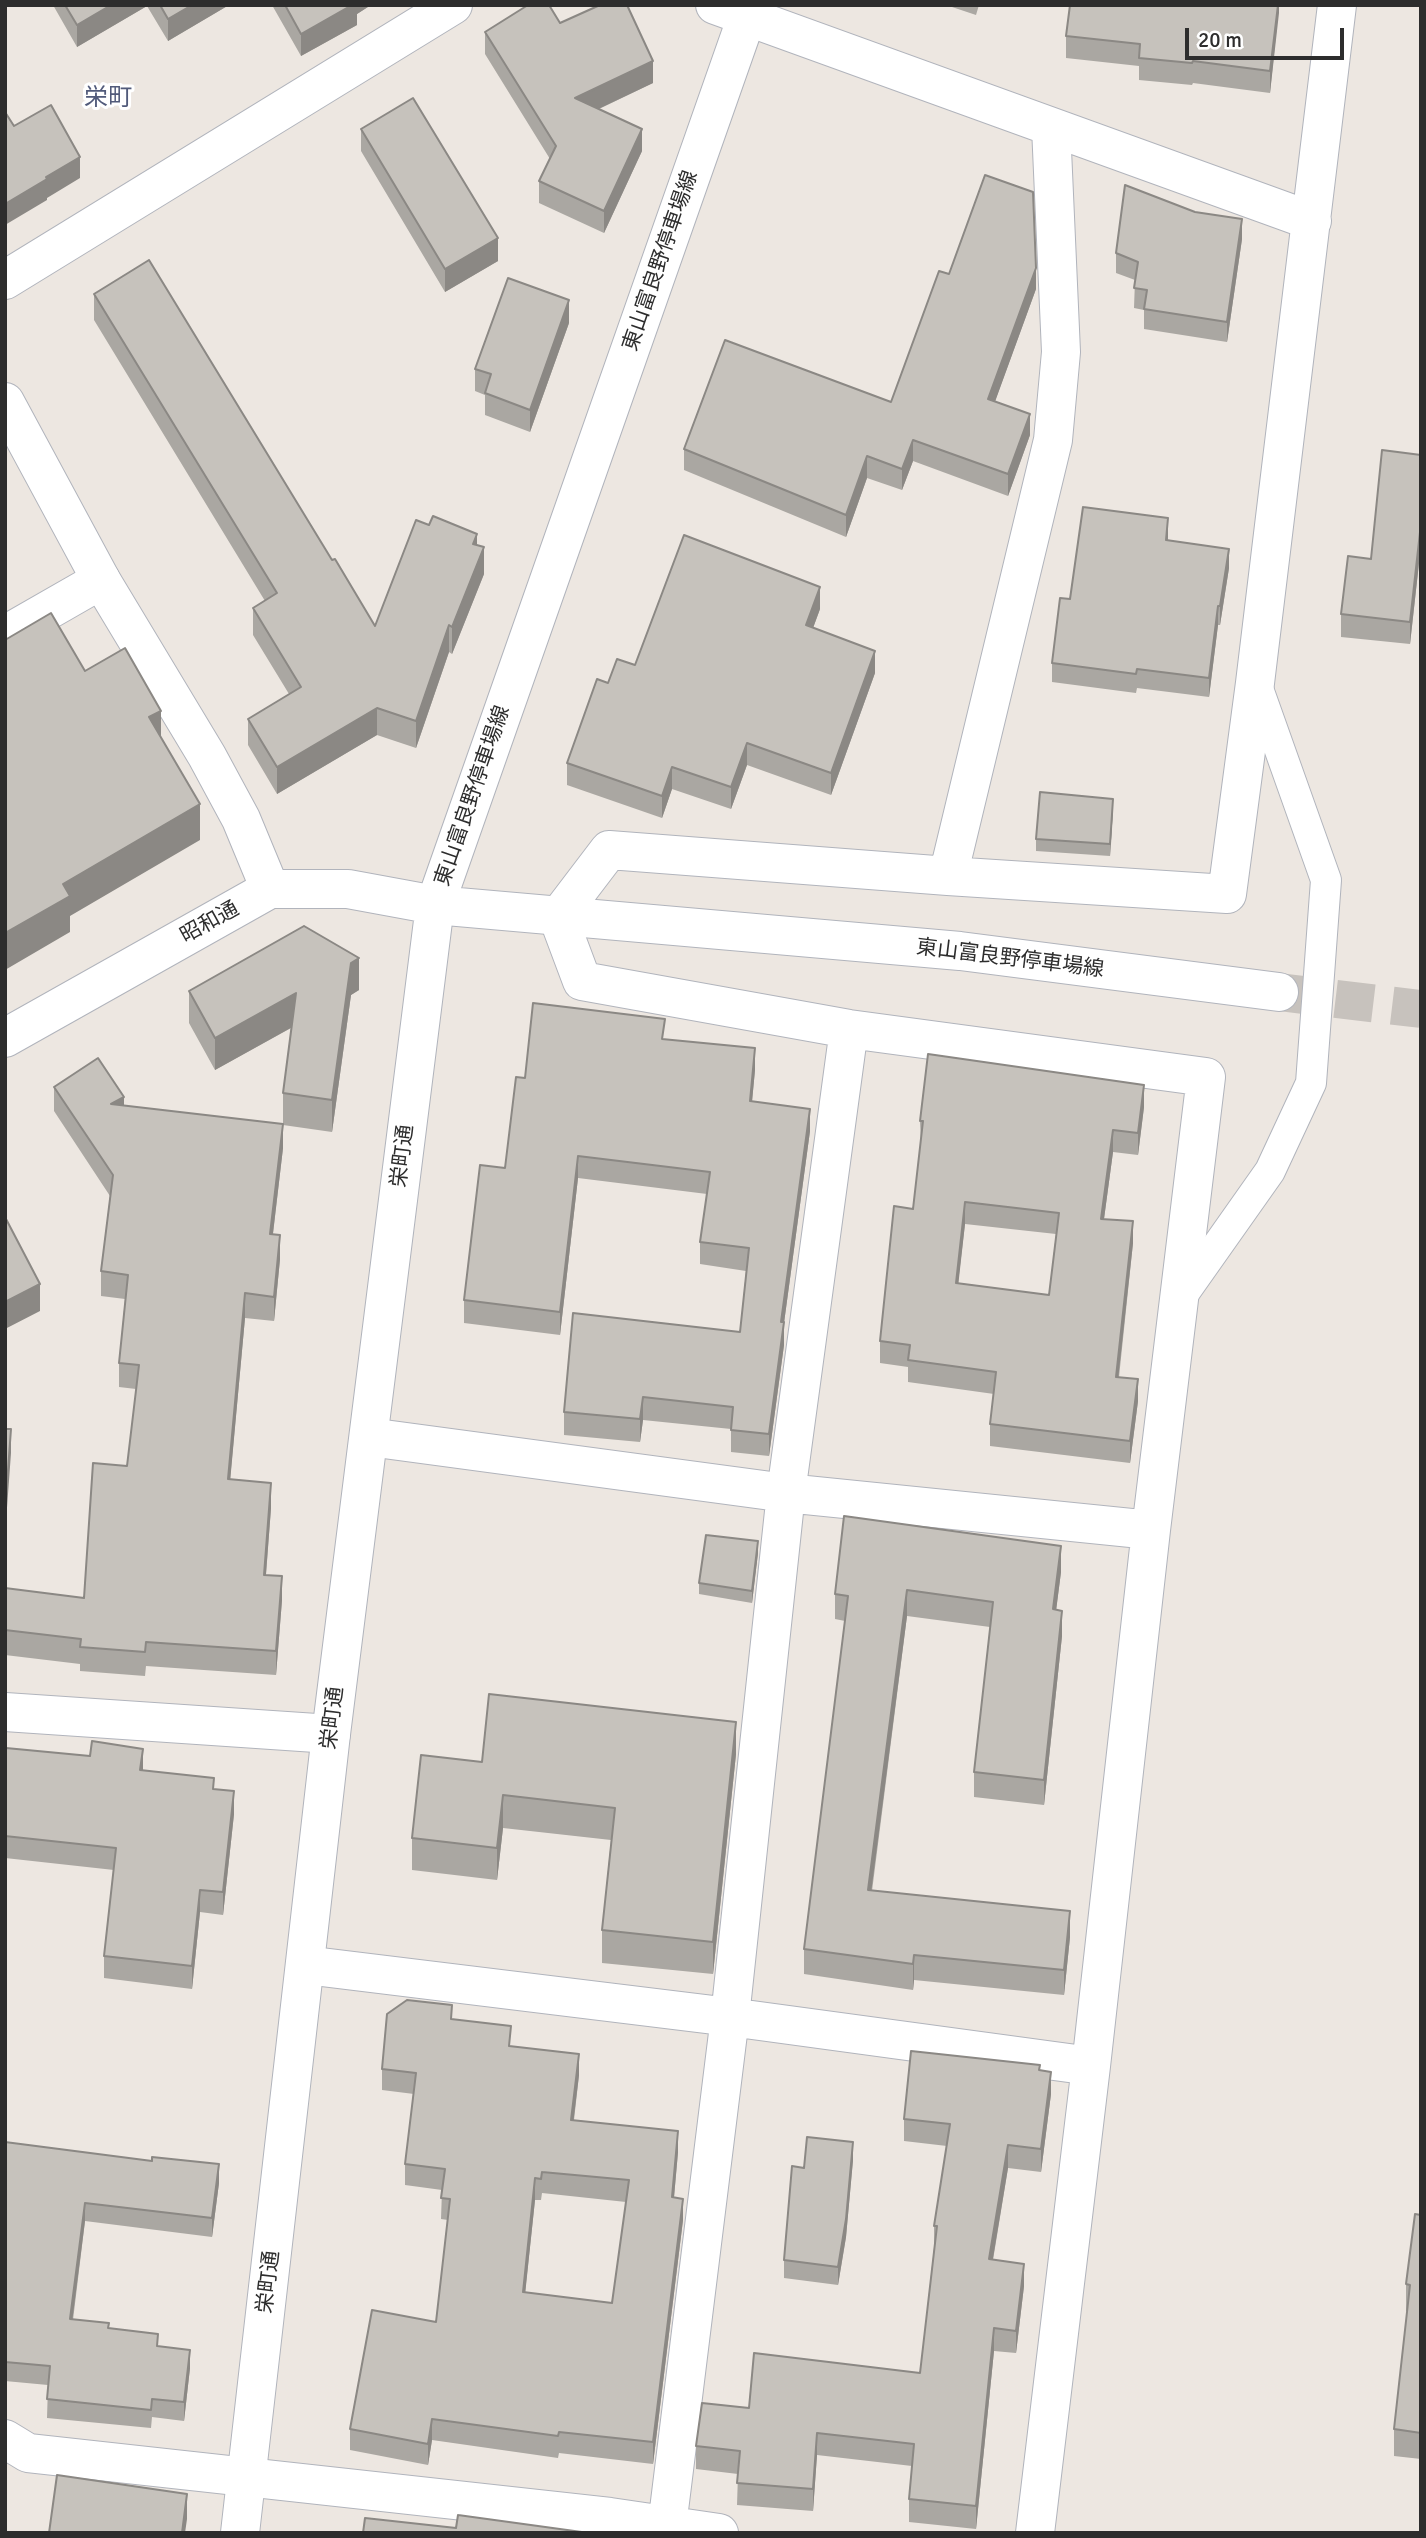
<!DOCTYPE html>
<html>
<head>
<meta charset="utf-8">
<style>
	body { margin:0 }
	#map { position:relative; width:1426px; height:2538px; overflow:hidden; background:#ede7e1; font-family:Signika,sans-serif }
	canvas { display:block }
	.frame { position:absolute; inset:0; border:7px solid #2d2d2d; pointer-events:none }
	.scale { position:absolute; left:1185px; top:28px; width:159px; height:32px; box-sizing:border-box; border:4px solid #2d2d2d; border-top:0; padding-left:9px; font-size:21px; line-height:24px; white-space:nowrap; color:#2d2d2d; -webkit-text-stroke:5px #fff; paint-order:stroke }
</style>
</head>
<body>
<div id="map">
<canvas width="1426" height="2538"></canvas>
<div class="frame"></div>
<div class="scale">20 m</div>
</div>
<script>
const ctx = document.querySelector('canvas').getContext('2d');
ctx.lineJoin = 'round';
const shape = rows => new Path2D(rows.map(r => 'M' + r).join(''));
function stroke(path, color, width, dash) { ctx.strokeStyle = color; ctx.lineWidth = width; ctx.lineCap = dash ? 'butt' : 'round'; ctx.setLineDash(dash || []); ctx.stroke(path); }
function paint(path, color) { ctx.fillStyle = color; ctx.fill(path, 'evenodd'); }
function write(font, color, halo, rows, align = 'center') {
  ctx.font = font + ' Signika,"Noto Sans JP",sans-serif'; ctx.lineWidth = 6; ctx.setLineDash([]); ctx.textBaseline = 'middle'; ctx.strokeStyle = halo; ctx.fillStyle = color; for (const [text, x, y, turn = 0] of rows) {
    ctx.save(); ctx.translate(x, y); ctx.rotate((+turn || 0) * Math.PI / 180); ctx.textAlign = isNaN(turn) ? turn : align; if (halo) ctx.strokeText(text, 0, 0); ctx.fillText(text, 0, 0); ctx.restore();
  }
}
stroke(shape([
	[1279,992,1421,1009]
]), '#c7c2bd', 38, [38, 19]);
const service = shape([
	[1179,1300,1270,1171,1311,1083,1326,880,1256,683]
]);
const minor = shape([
	[715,5,1312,221],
	[5,280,453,5],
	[5,635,101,580],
	[948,876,1053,440,1061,352,1051,127],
	[369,1437,786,1493,1151,1530],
	[5,1712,331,1734],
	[305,1965,730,2017,1091,2066],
	[5,2439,28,2453,610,2517,719,2533],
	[667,2526,730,2017,786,1493,849,1029],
	[1035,2533,1091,2066,1151,1530,1206,1077,849,1029,582,981,558,917,609,850,948,876,1227,894,1255,683,1337,5]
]);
const tertiary = shape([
	[5,402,101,580,207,756,241,819,270,889],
	[5,1038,270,889,348,889,435,905,331,1734,240,2533]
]);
const secondary = shape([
	[751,5,435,905,960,951,1279,992]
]);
stroke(service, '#b1b4bc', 32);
stroke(minor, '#b1b4bc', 40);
stroke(tertiary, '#b1b4bc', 40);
stroke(secondary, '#b1b4bc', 40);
stroke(service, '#fff', 30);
stroke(minor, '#fff', 38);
stroke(tertiary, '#fff', 38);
stroke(secondary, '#fff', 38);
paint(shape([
	[53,5,229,5,168,41,147,6,77,47],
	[272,5,371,5,357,14,357,25,301,56],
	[946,5,979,5,976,15],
	[1279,5,1270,93,1193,83,1192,85,1139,80,1139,66,1066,58,1066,36],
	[560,23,653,83,599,109,642,151,604,233,539,203,539,181,550,159,485,54,485,32],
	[361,129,498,261,445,292,361,151],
	[1242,239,1227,342,1144,329,1144,310,1134,308,1135,280,1116,273,1116,253],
	[949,274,1036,289,995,401,1030,435,1008,496,913,461,902,490,867,478,846,537,684,470,684,449,891,402],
	[94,294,332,560,375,626,477,545,484,574,452,654,449,652,416,748,377,735,277,794,248,745,248,719,289,694,253,635,253,608,265,601,94,320],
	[569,323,530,432,485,415,485,395,475,391,475,369],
	[1421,455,1421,545,1410,644,1341,637,1341,614,1371,559],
	[1168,537,1168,540,1229,568,1220,625,1218,625,1209,697,1137,688,1136,693,1052,682,1052,663,1070,599],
	[820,609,813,628,875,673,831,795,747,765,731,809,672,789,662,818,567,785,567,763,608,683,635,665],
	[1113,810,1110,856,1036,851,1036,839],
	[359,990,351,995,332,1132,283,1125,283,1093,291,1028,215,1070,189,1023,189,991],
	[665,1039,755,1070,752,1101,810,1131,784,1323,784,1345,769,1456,731,1452,731,1429,643,1420,640,1442,564,1435,564,1412,740,1332,746,1271,700,1264,700,1242,707,1194,578,1178,560,1335,464,1323,464,1300,505,1168,525,1078],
	[54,1087,283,1148,273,1234,280,1259,274,1321,245,1318,230,1480,271,1508,266,1575,282,1600,276,1675,146,1666,145,1676,80,1671,80,1664,5,1655,5,1588,84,1598,127,1466,136,1389,119,1387,119,1363,125,1299,101,1296,101,1271,110,1196,54,1111],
	[1144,1107,1138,1155,1113,1152,1104,1219,1133,1243,1119,1377,1138,1401,1130,1463,990,1446,990,1424,994,1394,908,1382,908,1367,880,1363,880,1341,913,1209,921,1143,920,1121],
	[965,1224,1056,1234,1049,1295,958,1283],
	[758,1553,752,1603,699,1594,699,1583],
	[1061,1572,1056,1610,1062,1636,1044,1805,974,1797,974,1772,990,1627,907,1616,872,1891,1070,1937,1064,1995,914,1980,913,1990,804,1974,804,1949,845,1621,835,1619,835,1594],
	[6,1748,143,1771,214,1789,234,1814,223,1915,200,1912,192,1989,104,1978,104,1956,114,1870,5,1858],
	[736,1754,713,1974,602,1963,602,1930,611,1840,503,1828,497,1880,412,1870,412,1838,482,1762],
	[452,2020,511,2046,579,2075,574,2120,678,2152,674,2198,683,2220,653,2464,559,2453,558,2458,432,2440,428,2465,350,2450,350,2429,436,2322,448,2220,441,2219,442,2190,405,2185,405,2164,414,2094,382,2090,382,2069],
	[542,2193,626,2202,612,2303,525,2293,535,2200,541,2200],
	[1040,2070,1051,2094,1041,2172,1008,2168,993,2260,1024,2286,1016,2353,994,2351,976,2529,909,2522,909,2499,912,2466,817,2455,813,2511,737,2505,738,2474,696,2469,696,2446,920,2373,934,2248,934,2226,947,2146,904,2141,904,2119],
	[5,2142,219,2183,212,2237,85,2221,73,2320,109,2328,158,2346,190,2368,184,2421,152,2417,151,2428,47,2418,48,2385,5,2381],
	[853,2160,846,2237,838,2285,784,2278,784,2260,804,2168],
	[1421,2215,1421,2459,1394,2456,1394,2429,1408,2311,1406,2311,1406,2284]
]), '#aaa7a2');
paint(shape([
	[111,5,147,5,147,6,77,47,77,25],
	[192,5,229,5,168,41,168,19],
	[352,5,371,5,357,14,357,25,301,56,301,34],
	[1278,5,1279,5,1279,13,1270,93,1270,71],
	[653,61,653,83,575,120,575,98],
	[642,129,642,151,604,233,604,211],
	[80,157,80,178,47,198,47,200,5,225,5,204,46,177],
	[1242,219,1242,239,1227,342,1227,322],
	[498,238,498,261,445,292,445,269],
	[1036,268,1036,289,988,421,988,399],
	[569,300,569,323,530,432,530,410],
	[1030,414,1030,435,1008,496,1008,474],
	[913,440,913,461,902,490,902,469],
	[867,456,867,478,846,537,846,515],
	[1168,518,1168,537,1166,559,1166,540],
	[1421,523,1421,545,1410,644,1410,622],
	[477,534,477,561,473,544],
	[484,547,484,574,452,654,452,627],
	[1229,549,1229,568,1220,625,1220,606],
	[820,587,820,609,806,647,806,625],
	[1218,606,1218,625,1209,697,1209,678],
	[449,625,449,652,416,748,416,721],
	[875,651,875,673,831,795,831,773],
	[377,708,377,735,277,794,277,767],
	[161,711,161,748,149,717],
	[747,743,747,765,731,809,731,787],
	[672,767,672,789,662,818,662,796],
	[1113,799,1113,810,1110,856,1110,844],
	[200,804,200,840,70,916,70,932,5,970,5,933,63,884],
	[359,958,359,990,351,995,332,1132,332,1100,351,963],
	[296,993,296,1025,215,1070,215,1038],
	[755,1048,755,1070,750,1123,750,1101],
	[1144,1085,1144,1107,1138,1155,1138,1133],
	[124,1097,124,1121,111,1104],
	[810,1109,810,1131,784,1323,784,1345,769,1456,769,1434,781,1322],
	[283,1124,283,1148,270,1258,270,1234],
	[1113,1130,1113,1152,1101,1241,1101,1219],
	[578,1156,578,1178,560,1335,560,1312],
	[965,1202,965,1224,956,1305,956,1283],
	[1133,1221,1133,1243,1116,1398,1116,1377],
	[280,1235,280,1259,274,1321,274,1297],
	[40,1284,40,1311,5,1329,5,1302],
	[245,1293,245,1318,228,1504,228,1479],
	[1138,1379,1138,1401,1130,1463,1130,1441],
	[643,1397,643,1420,640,1442,640,1419],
	[11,1429,11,1453,5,1535,5,1511],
	[271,1483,271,1508,264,1599,264,1575],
	[758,1541,758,1553,752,1603,752,1591],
	[1061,1546,1061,1572,1053,1635,1053,1609],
	[282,1576,282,1600,276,1675,276,1651],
	[907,1590,907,1616,868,1916,868,1890],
	[1062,1611,1062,1636,1044,1805,1044,1780],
	[736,1722,736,1754,713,1974,713,1942],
	[143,1749,143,1771,140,1770],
	[234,1791,234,1814,223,1915,223,1892],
	[503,1795,503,1828,497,1880,497,1848],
	[200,1890,200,1912,192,1989,192,1966],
	[1070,1911,1070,1937,1064,1995,1064,1970],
	[914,1955,914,1980,913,1990,913,1964],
	[579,2054,579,2075,571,2141,571,2120],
	[1051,2072,1051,2094,1041,2172,1041,2149],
	[678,2131,678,2152,672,2219,672,2197],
	[853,2142,853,2160,846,2237,838,2285,838,2267],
	[1008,2145,1008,2168,989,2282,989,2259],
	[219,2164,219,2183,212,2237,212,2218],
	[535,2178,535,2200,523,2314,523,2292],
	[683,2199,683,2220,653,2464,653,2442],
	[85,2203,85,2221,70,2338,70,2319],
	[1024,2264,1024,2286,1016,2353,1016,2331],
	[994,2328,994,2351,976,2529,976,2506],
	[190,2350,190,2368,184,2421,184,2402],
	[432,2419,432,2440,428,2465,428,2444],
	[817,2433,817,2455,813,2511,813,2489],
	[187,2494,187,2519,185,2533,182,2533]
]), '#8b8884');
const building = shape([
	[65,5,111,5,77,25,65,5],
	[160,5,192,5,168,19,160,5],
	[285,5,352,5,301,34,285,5],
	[528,5,549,5,560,23,600,5,627,5,653,61,575,98,642,129,604,211,539,181,556,146,485,32,528,5],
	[1070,5,1278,5,1270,71,1193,61,1192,63,1139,58,1140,44,1066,36,1070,5],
	[413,98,498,238,445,269,361,129,413,98],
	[51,105,80,157,46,177,47,179,5,204,5,112,14,126,51,105],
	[985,175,1033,192,1036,268,988,399,1030,414,1008,474,913,440,902,469,867,456,846,515,684,449,725,340,891,402,939,271,949,274,985,175],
	[1125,185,1195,212,1242,219,1227,322,1144,309,1147,290,1134,288,1138,262,1116,253,1125,185],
	[149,260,332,560,335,559,375,626,416,520,429,525,433,516,477,534,473,544,484,547,452,627,449,625,416,721,377,708,277,767,248,719,301,687,253,608,277,593,94,294,149,260],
	[508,278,569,300,530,410,485,393,491,374,475,369,508,278],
	[1382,450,1421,455,1421,523,1410,622,1341,614,1348,556,1371,559,1382,450],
	[1083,507,1168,518,1166,540,1229,549,1220,606,1218,606,1209,678,1137,669,1136,674,1052,663,1060,598,1070,599,1083,507],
	[684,535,820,587,806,625,875,651,831,773,747,743,731,787,672,767,662,796,567,763,597,679,608,683,617,659,635,665,684,535],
	[51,613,85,671,125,648,161,711,149,717,200,804,63,884,70,896,5,933,5,640,51,613],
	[1040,792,1113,799,1110,844,1036,839,1040,792],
	[304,926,359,958,351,963,332,1100,283,1093,296,993,215,1038,189,991,304,926],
	[533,1003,665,1019,662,1039,755,1048,750,1101,810,1109,781,1322,784,1322,769,1434,731,1430,733,1407,643,1397,640,1419,564,1412,573,1313,740,1332,749,1248,700,1242,710,1172,578,1156,560,1312,464,1300,480,1165,505,1168,516,1077,525,1078,533,1003],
	[928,1054,1144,1085,1138,1133,1113,1130,1101,1219,1133,1221,1116,1377,1138,1379,1130,1441,990,1424,996,1372,908,1360,910,1345,880,1341,894,1206,913,1209,923,1121,920,1121,928,1054],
	[965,1202,1059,1213,1049,1295,956,1283,965,1202],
	[98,1058,124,1097,111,1104,283,1124,270,1234,280,1235,274,1297,245,1293,228,1479,271,1483,264,1575,282,1576,276,1651,146,1642,145,1652,80,1647,81,1639,5,1630,5,1588,84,1598,93,1463,127,1466,139,1365,119,1363,128,1275,101,1271,113,1175,54,1087,98,1058],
	[5,1217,40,1284,5,1302,5,1217],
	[5,1429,11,1429,5,1511,5,1429],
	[844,1516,1061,1546,1053,1609,1062,1611,1044,1780,974,1772,993,1602,907,1590,868,1890,1070,1911,1064,1970,914,1955,913,1964,804,1949,848,1596,835,1594,844,1516],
	[706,1535,758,1541,752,1591,699,1583,706,1535],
	[489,1694,736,1722,713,1942,602,1930,615,1808,503,1795,497,1848,412,1838,421,1755,482,1762,489,1694],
	[92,1741,143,1749,140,1770,214,1778,213,1789,234,1791,223,1892,200,1890,192,1966,104,1956,116,1848,5,1836,6,1748,90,1756,92,1741],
	[407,2000,452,2005,451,2019,511,2026,509,2046,579,2054,571,2120,678,2131,672,2197,683,2199,653,2442,559,2432,558,2436,432,2419,428,2444,350,2429,372,2310,436,2322,450,2199,441,2198,445,2169,405,2164,416,2073,382,2069,387,2014,407,2000],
	[542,2172,629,2180,612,2303,523,2292,535,2178,541,2179,542,2172],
	[911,2051,1040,2065,1039,2070,1051,2072,1041,2149,1008,2145,989,2259,1024,2264,1016,2331,994,2328,976,2506,909,2499,914,2444,817,2433,813,2489,737,2483,740,2451,696,2446,702,2403,749,2408,754,2353,920,2373,937,2226,934,2226,950,2124,904,2119,911,2051],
	[807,2137,853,2142,846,2219,838,2267,784,2260,792,2166,804,2168,807,2137],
	[5,2142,152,2161,152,2157,219,2164,212,2218,85,2203,70,2319,109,2323,108,2328,158,2334,157,2346,190,2350,184,2402,152,2399,151,2410,47,2399,50,2366,5,2362,5,2142],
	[1415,2214,1421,2215,1421,2433,1394,2429,1410,2285,1406,2284,1415,2214],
	[57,2475,187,2494,182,2533,49,2533,57,2475],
	[458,2515,589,2533,363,2533,365,2518,456,2528,458,2515]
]);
paint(building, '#c6c2bc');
stroke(building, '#8b8884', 2);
write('21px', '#2d2d2d', '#fff', [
	["東山富良野停車場線",661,261,-71],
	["東山富良野停車場線",473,796,-71],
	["昭和通",210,923,-29],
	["東山富良野停車場線",1010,959,7],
	["栄町通",403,1156,-83],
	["栄町通",333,1718,-83],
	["栄町通",269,2282,-83]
]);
write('24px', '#515a7a', '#fff', [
	["栄町",108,99]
]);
</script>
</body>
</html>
